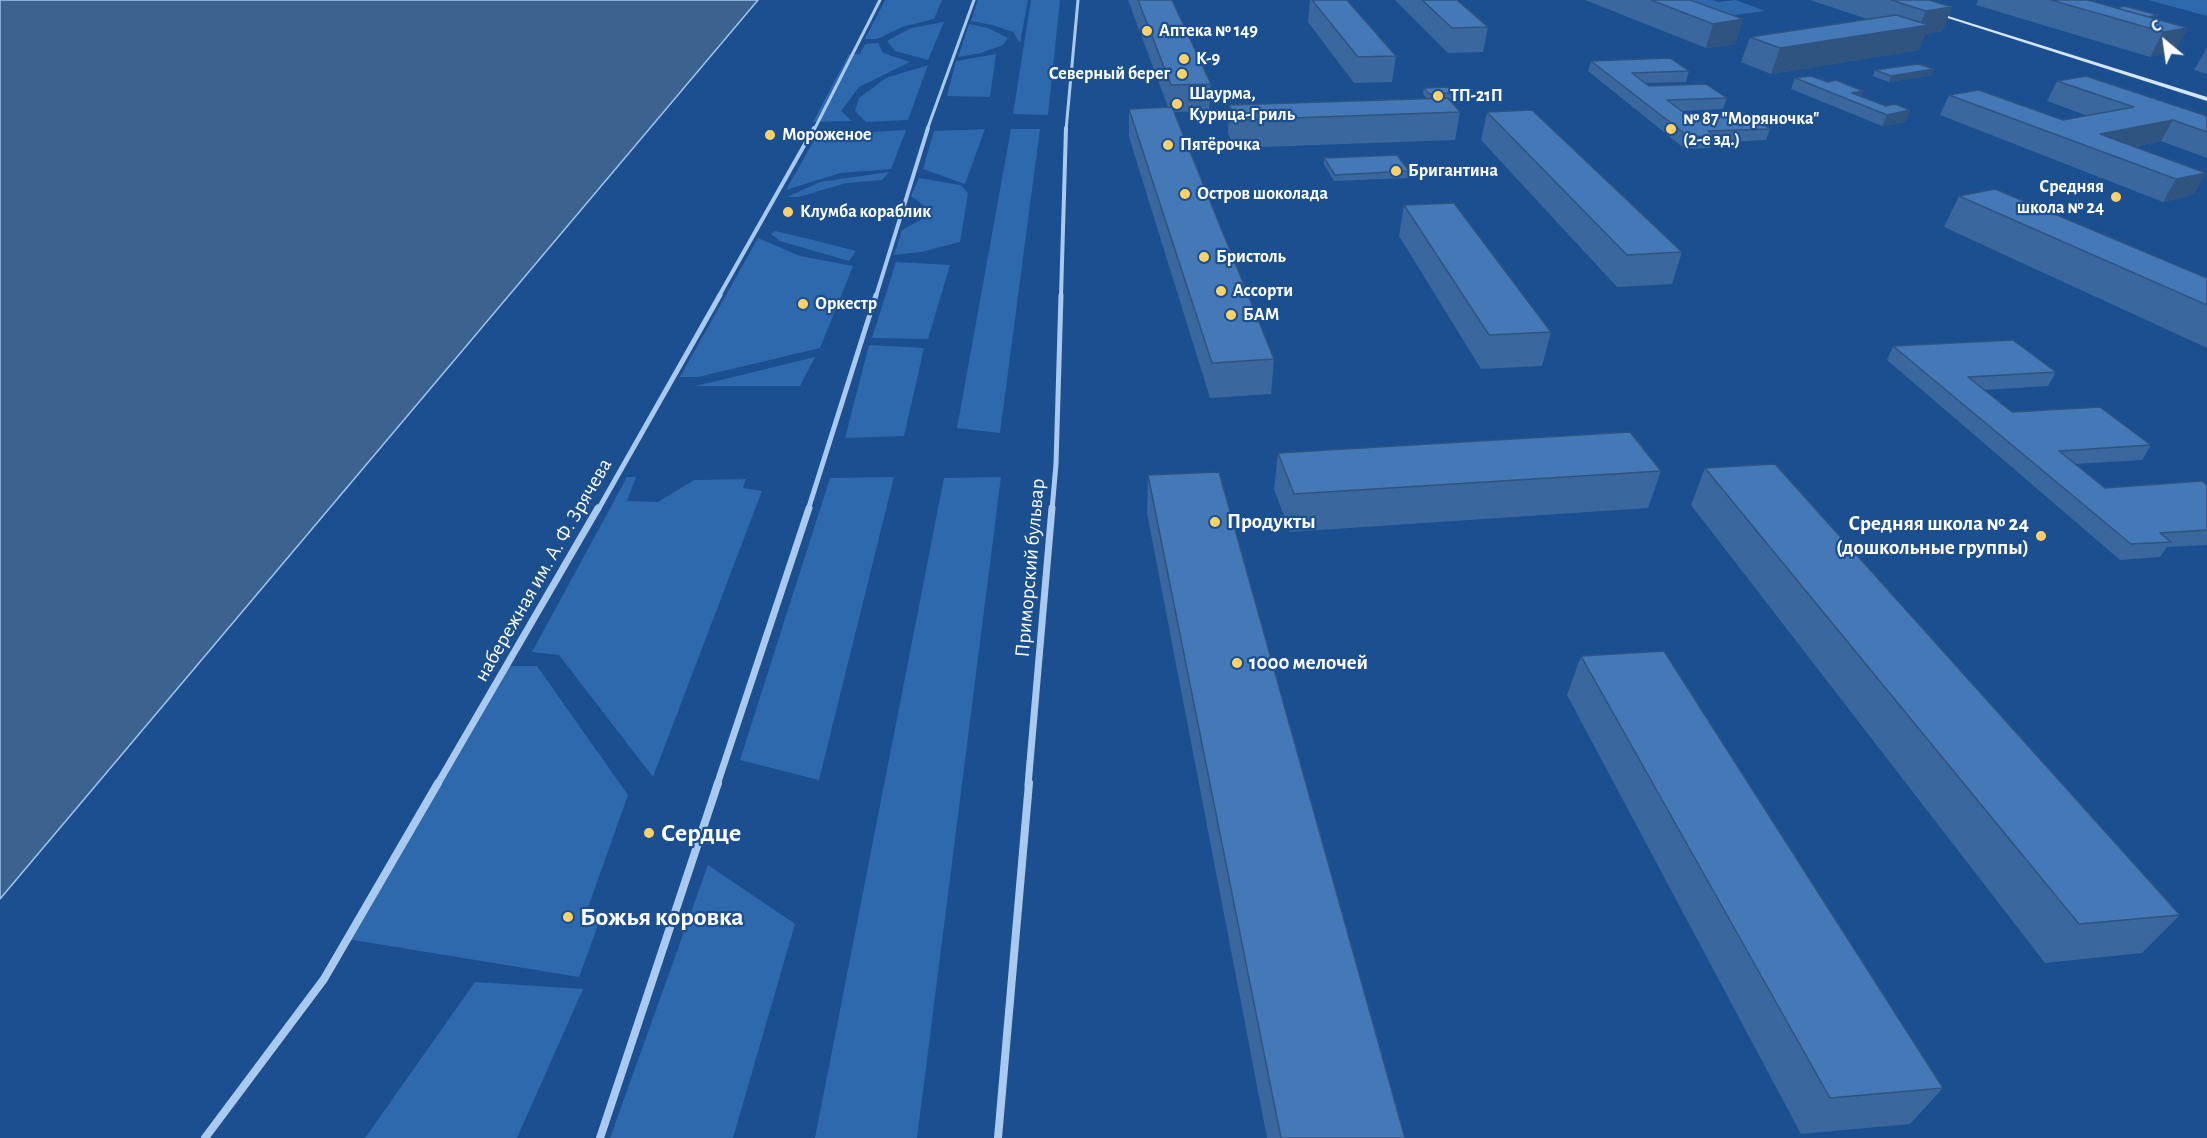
<!DOCTYPE html>
<html>
<head>
<meta charset="utf-8">
<style>
	body { margin:0 }
	#map { position:relative; width:2207px; height:1138px; overflow:hidden; background:#1b4f8f; font-family:"Alegreya Sans",sans-serif }
	canvas { display:block }
	.north { position:absolute; left:2135px; top:12px; width:60px; height:60px; -webkit-text-stroke:4px #1b4f8f; paint-order:stroke; rotate:331deg; font-size:16px; font-weight:700; line-height:24px; text-align:center; color:#fff }
	.north::after { content:''; display:block; margin:auto; width:21px; height:27px; background:#fff; clip-path:polygon(50% 0,100% 100%,50% 72%,0 100%) }
</style>
</head>
<body>
<div id="map">
<canvas width="2207" height="1138"></canvas>
<div class="north">С</div>
</div>
<script>
const ctx = document.querySelector('canvas').getContext('2d');
ctx.lineJoin = 'round';
function paint(path, color) { ctx.fillStyle = color; ctx.fill(path, 'evenodd'); }
const shape = rows => new Path2D(rows.map(r => 'M' + r).join(''));
function stroke(path, color, width, dash) { ctx.strokeStyle = color; ctx.lineWidth = width; ctx.lineCap = dash ? 'butt' : 'round'; ctx.setLineDash(dash || []); ctx.stroke(path); }
function write(font, color, halo, rows, align = 'center') {
  ctx.font = font + ' "Alegreya Sans",sans-serif'; ctx.lineWidth = 4.5; ctx.setLineDash([]); ctx.textBaseline = 'middle'; ctx.strokeStyle = halo; ctx.fillStyle = color; for (const [text, x, y, turn = 0] of rows) {
    ctx.save(); ctx.translate(x, y); ctx.rotate((+turn || 0) * Math.PI / 180); ctx.textAlign = isNaN(turn) ? turn : align; if (halo) ctx.strokeText(text, 0, 0); ctx.fillText(text, 0, 0); ctx.restore();
  }
}
paint(shape([
	[885,0,942,0,934,19,902,27,877,39,865,39],
	[978,0,1028,0,1020,43,1013,32,992,25,971,21],
	[1031,0,1060,0,1048,115,1013,114],
	[1646,0,1712,0,1718,2,1736,0,1765,11,1703,19],
	[2148,0,2207,0,2207,16],
	[944,22,928,60,895,51,887,41,911,28],
	[969,24,988,28,1008,38,1003,45,981,53,958,57],
	[878,43,883,53,910,62,859,87,841,111,852,121,813,122,849,54,860,54,865,44],
	[996,54,990,97,947,96,956,61],
	[928,65,908,120,866,122,855,111,859,98,886,78],
	[985,129,965,184,923,169,934,131],
	[1011,129,1040,129,1000,433,957,428],
	[906,130,891,169,840,173,786,190,817,135],
	[889,172,882,180,846,183,799,197,787,197,820,182],
	[919,178,960,185,968,193,960,242,921,252,894,255,902,230,928,216,926,207,911,196],
	[775,231,813,240,856,251,849,261,780,241,771,234],
	[758,238,800,256,853,266,820,348,698,377,680,377],
	[896,262,950,265,928,339,872,338],
	[869,345,924,348,904,436,845,438],
	[815,357,800,386,696,386],
	[627,477,636,477,627,501,658,502,694,480,746,479,743,488,762,491,653,777,559,655,532,652],
	[894,477,819,780,740,760,830,478],
	[1001,477,917,1138,815,1138,944,478],
	[506,666,537,666,628,795,585,916,601,917,579,977,347,939],
	[708,865,795,924,733,1138,610,1138],
	[475,982,583,989,517,1138,365,1138]
]), '#2e69ad');
const water = shape([
	[0,0,758,0,0,899,0,0]
]);
paint(water, '#3c6290');
stroke(water, '#9cc4f0', 1.5);
stroke(shape([
	[814,130,880,0],
	[927,130,974,0],
	[1066,130,1078,0]
]), '#a9c9ee', 3);
stroke(shape([
	[719,296,814,128],
	[876,296,928,128],
	[1061,296,1066,128]
]), '#a9c9ee', 4);
stroke(shape([
	[598,510,720,295],
	[808,510,876,295],
	[1052,510,1056,464,1061,295]
]), '#a9c9ee', 5);
stroke(shape([
	[437,785,598,508],
	[717,785,809,508],
	[1028,785,1052,508]
]), '#a9c9ee', 7);
stroke(shape([
	[205,1138,324,979,438,783],
	[600,1138,718,783],
	[998,1138,1029,783]
]), '#a9c9ee', 8);
paint(shape([
	[1932,11,2207,97,2207,101,1932,13,1932,11]
]), '#d6e6fa');
paint(shape([
	[1128,0,1172,0,1211,84,1209,111,1174,112,1274,359,1271,394,1210,398,1129,137,1129,109,1168,107],
	[1310,0,1347,0,1396,56,1392,82,1354,83,1308,22],
	[1395,0,1457,0,1488,27,1483,52,1448,53],
	[1585,0,1690,0,1743,19,1735,44,1706,48],
	[1810,0,1929,0,1952,7,1942,31,1925,34,1919,50,1771,74,1741,62,1750,37,1867,19],
	[1978,0,2088,0,2188,28,2174,52,2150,57,1976,5],
	[2207,48,2207,74,2194,70],
	[1591,61,1689,71,1686,82,1646,83,1649,86,1727,98,1723,109,1681,111,1687,115,1770,129,1766,140,1712,143,1710,148,1685,149,1588,71],
	[1875,70,1932,75,1889,82,1873,76],
	[1795,78,1828,82,1863,91,1861,96,1886,106,1910,110,1905,122,1882,126,1791,89],
	[2057,81,2207,116,2207,158,2161,141,2134,147,2206,173,2193,195,2163,202,1940,115,1949,95,2063,120,2088,116,2047,101],
	[1424,88,1454,93,1453,99,1448,99,1460,112,1455,140,1235,148,1228,133,1229,105,1427,99,1423,94],
	[1487,112,1682,252,1672,284,1617,287,1481,140],
	[1324,158,1409,171,1408,178,1334,181,1324,164],
	[1959,196,2207,278,2207,348,1944,227],
	[1404,205,1551,332,1542,366,1481,369,1399,236],
	[1893,346,2056,372,2048,386,1984,390,2012,412,2151,445,2142,460,2075,464,2105,488,2207,485,2207,545,2167,547,2160,557,2120,560,1887,360],
	[1278,453,1661,471,1648,508,1290,532,1274,489],
	[1705,468,2180,915,2142,953,2045,963,1691,505],
	[1148,475,1405,1138,1267,1138,1147,513],
	[1581,656,1943,1088,1910,1124,1801,1134,1567,695]
]), '#3a679d');
paint(shape([
	[1952,7,1942,31,1925,34,1919,50,1771,74,1780,48,1919,27,1926,11],
	[1743,19,1735,44,1706,48,1713,24],
	[2188,28,2174,52,2150,57,2163,32],
	[1934,69,1932,75,1889,82,1891,76],
	[1863,91,1858,102,1852,93],
	[1910,110,1905,122,1882,126,1887,115],
	[2173,120,2161,141,2105,152,2100,134],
	[2206,173,2193,195,2163,202,2176,179]
]), '#305480');
const building = shape([
	[1138,0,1172,0,1211,84,1171,85,1138,0],
	[1312,0,1347,0,1396,56,1358,57,1312,0],
	[1422,0,1457,0,1488,27,1452,28,1422,0],
	[1651,0,1690,0,1743,19,1713,24,1651,0],
	[1891,0,1929,0,1952,7,1926,11,1891,0],
	[2051,0,2088,0,2188,28,2163,32,2051,0],
	[2124,6,2158,15,2149,17,2116,8,2124,6],
	[1896,15,1929,25,1780,48,1750,37,1896,15],
	[1670,58,1689,71,1632,73,1649,86,1706,84,1727,98,1667,100,1687,115,1746,113,1770,129,1708,131,1714,136,1689,137,1591,61,1670,58],
	[1918,64,1934,69,1891,76,1875,70,1918,64],
	[1811,76,1828,82,1836,80,1863,91,1852,93,1886,106,1895,104,1910,110,1887,115,1795,78,1811,76],
	[2086,76,2207,116,2207,132,2173,120,2100,134,2206,173,2176,179,1949,95,1979,90,2063,120,2134,107,2057,81,2086,76],
	[1449,87,1454,93,1429,94,1424,88,1449,87],
	[1448,98,1460,112,1237,120,1229,105,1448,98],
	[1172,107,1274,359,1212,363,1129,109,1172,107],
	[1532,110,1682,252,1627,255,1487,112,1532,110],
	[1397,155,1409,171,1335,175,1324,158,1397,155],
	[1995,189,2207,278,2207,305,1959,196,1995,189],
	[1454,203,1551,332,1489,335,1404,205,1454,203],
	[2013,340,2056,372,1968,377,2012,412,2100,407,2151,445,2059,451,2105,488,2202,481,2207,485,2207,530,2160,533,2171,542,2131,544,1893,346,2013,340],
	[1630,432,1661,471,1294,494,1278,453,1630,432],
	[1775,464,2180,915,2079,924,1705,468,1775,464],
	[1219,472,1405,1138,1281,1138,1148,475,1219,472],
	[1664,651,1943,1088,1830,1098,1581,656,1664,651]
]);
paint(building, '#4478b7');
stroke(building, '#305480', 1.5);
for (const [x, y, r, color] of [
	[1147,31,6,"#ffd166"],
	[1184,59,6,"#ffd166"],
	[1182,74,6,"#ffd166"],
	[1438,96,6,"#ffd166"],
	[1177,104,6,"#ffd166"],
	[1671,129,6,"#ffd166"],
	[770,135,6,"#ffd166"],
	[1168,145,6,"#ffd166"],
	[1396,171,6,"#ffd166"],
	[1185,194,6,"#ffd166"],
	[2116,197,6,"#ffd166"],
	[788,212,6,"#ffd166"],
	[1204,257,6,"#ffd166"],
	[1221,291,6,"#ffd166"],
	[803,304,6,"#ffd166"],
	[1231,315,6,"#ffd166"],
	[1215,522,6,"#ffd166"],
	[2041,536,6,"#ffd166"],
	[1237,663,6,"#ffd166"],
	[649,833,6,"#ffd166"],
	[568,917,6,"#ffd166"]
]) { const dot = new Path2D(); dot.arc(x, y, r, 0, 2 * Math.PI); ctx.fillStyle = color; ctx.fill(dot); stroke(dot, '#1b4f8f', 2); }
write('bold 18px', '#fff', '#1b4f8f', [
	["Аптека № 149",1159,31],
	["К-9",1196,59],
	["Северный берег",1170,74,"right"],
	["Шаурма,",1189,94],
	["Курица-Гриль",1189,115],
	["ТП-21П",1450,96],
	["№ 87 \"Моряночка\"",1683,119],
	["(2-е зд.)",1683,140],
	["Мороженое",782,135],
	["Пятёрочка",1180,145],
	["Бригантина",1408,171],
	["Средняя",2104,187,"right"],
	["школа № 24",2104,208,"right"],
	["Остров шоколада",1197,194],
	["Клумба кораблик",800,212],
	["Бристоль",1216,257],
	["Ассорти",1233,291],
	["Оркестр",815,304],
	["БАМ",1243,315]
], 'left');
write('bold 21px', '#fff', '#1b4f8f', [
	["Продукты",1227,522],
	["Средняя школа № 24",2029,524,"right"],
	["(дошкольные группы)",2029,548,"right"],
	["1000 мелочей",1249,663]
], 'left');
write('21px', '#fff', '#1b4f8f', [
	["Приморский бульвар",1030,568,-85],
	["набережная им. А. Ф. Зрячева",543,570,-60]
]);
write('bold 26px', '#fff', '#1b4f8f', [
	["Сердце",661,833],
	["Божья коровка",580,917]
], 'left');
</script>
</body>
</html>
